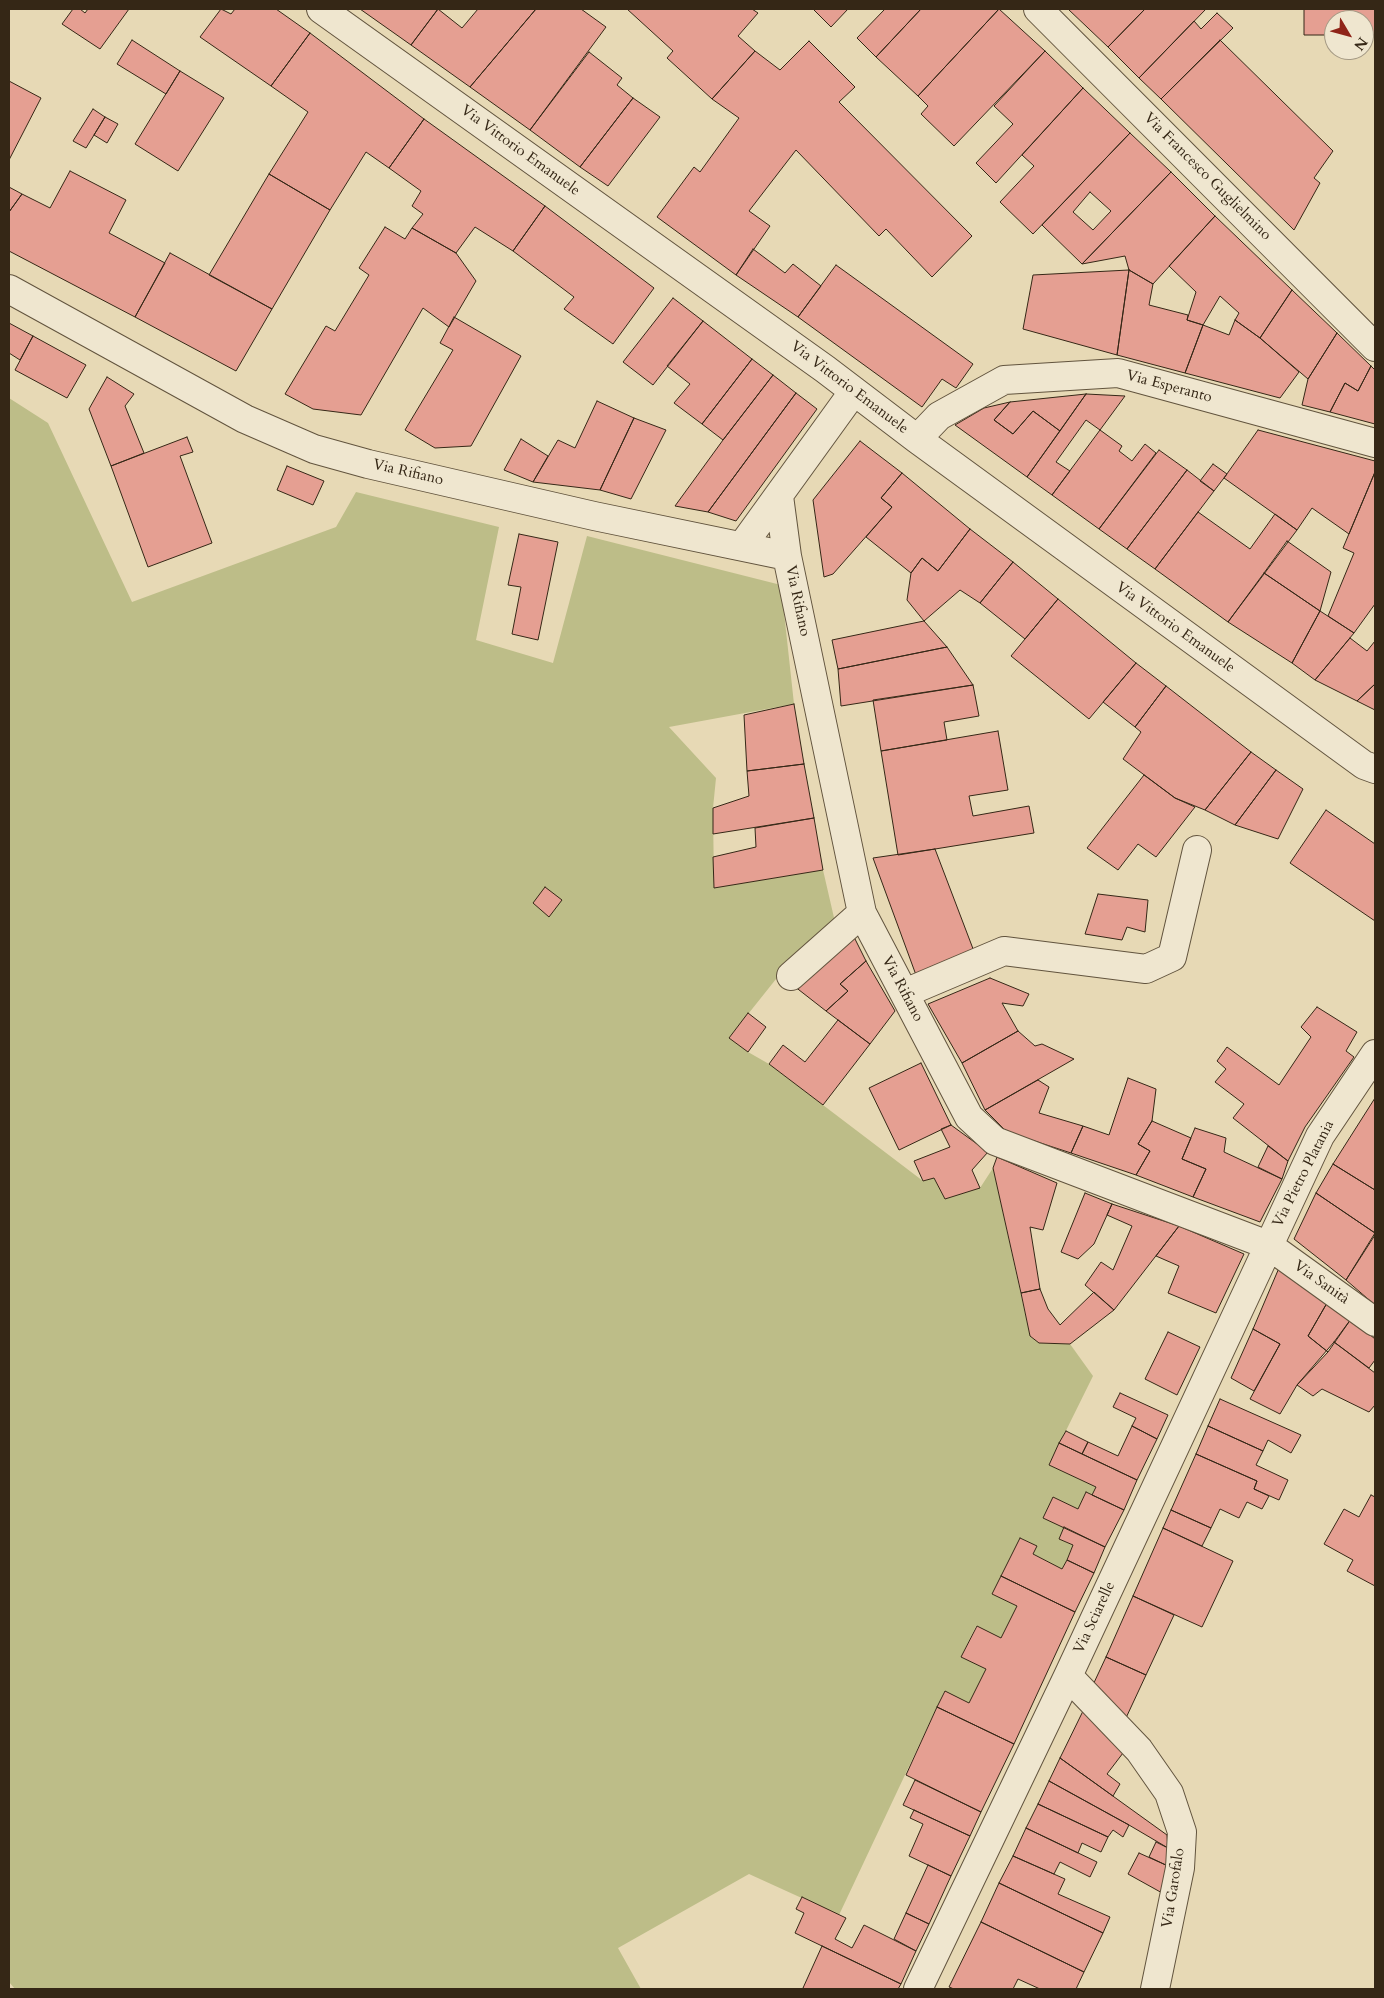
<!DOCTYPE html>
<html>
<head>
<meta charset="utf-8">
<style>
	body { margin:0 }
	#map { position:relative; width:1384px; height:1998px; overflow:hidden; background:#e7d9b5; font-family:Cardo,serif }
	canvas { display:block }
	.frame { position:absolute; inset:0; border:10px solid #352716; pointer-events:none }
	.north { position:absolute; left:1324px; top:10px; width:50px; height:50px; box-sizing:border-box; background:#efe6cf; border:1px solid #a59a85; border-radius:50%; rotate:127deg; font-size:14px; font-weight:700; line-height:20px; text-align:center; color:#352716 }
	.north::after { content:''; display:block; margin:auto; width:18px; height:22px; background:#8f2418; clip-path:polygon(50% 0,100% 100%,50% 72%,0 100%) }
</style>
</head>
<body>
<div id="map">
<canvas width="1384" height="1998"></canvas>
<div class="frame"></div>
<div class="north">N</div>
</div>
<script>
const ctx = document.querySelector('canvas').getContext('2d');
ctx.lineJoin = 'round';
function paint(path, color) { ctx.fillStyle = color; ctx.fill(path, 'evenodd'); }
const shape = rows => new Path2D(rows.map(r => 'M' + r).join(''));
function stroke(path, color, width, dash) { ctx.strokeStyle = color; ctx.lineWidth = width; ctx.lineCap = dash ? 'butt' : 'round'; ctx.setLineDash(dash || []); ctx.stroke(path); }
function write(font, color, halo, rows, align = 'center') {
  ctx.font = font + ' Cardo,serif'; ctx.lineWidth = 5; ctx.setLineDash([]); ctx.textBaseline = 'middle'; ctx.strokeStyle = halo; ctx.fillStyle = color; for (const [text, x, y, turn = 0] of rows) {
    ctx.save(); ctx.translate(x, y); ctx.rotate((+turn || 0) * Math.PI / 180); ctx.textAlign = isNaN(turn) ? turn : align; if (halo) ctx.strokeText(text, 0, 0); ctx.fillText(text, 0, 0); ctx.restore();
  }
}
paint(shape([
	[9,398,48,423,132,602,336,527,356,492,499,527,476,640,553,663,587,536,781,585,794,704,669,727,716,778,713,808,714,888,823,870,835,922,784,969,729,1038,748,1052,769,1064,923,1181,934,1178,945,1199,980,1188,993,1168,1030,1336,1039,1343,1070,1344,1093,1376,1049,1465,1096,1487,1092,1495,1086,1492,1078,1509,1053,1497,1043,1518,1064,1527,1059,1539,1073,1545,1067,1560,1062,1569,1033,1554,1037,1546,1020,1538,992,1594,1017,1606,1001,1638,976,1626,961,1657,986,1669,969,1703,944,1692,839,1915,749,1874,618,1948,641,1989,15,1989,9,1982]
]), '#bdbd88');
const building = shape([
	[73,9,80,9,85,13,88,9,129,9,100,49,62,24,73,9],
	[221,9,231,14,235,9,276,9,310,33,271,86,200,37,221,9],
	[360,9,438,9,411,45,360,9],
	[438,9,462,28,478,9,536,9,470,87,411,45,438,9],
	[536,9,581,9,606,27,530,130,470,87,536,9],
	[627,9,752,9,758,13,738,36,755,51,712,99,667,58,673,51,627,9],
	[813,9,848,9,831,27,813,9],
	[885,9,921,9,876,57,857,38,885,9],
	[921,9,999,9,918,96,876,57,921,9],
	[999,9,1045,51,954,146,921,114,928,106,918,96,999,9],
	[1068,9,1145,9,1108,47,1068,9],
	[1145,9,1206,9,1139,78,1108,47,1145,9],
	[1304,9,1375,9,1375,35,1364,35,1364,20,1334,20,1334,35,1304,35,1304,9],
	[1217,13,1233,28,1161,99,1139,78,1194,21,1201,29,1217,13],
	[310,33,424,119,389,168,366,152,330,210,269,174,308,112,271,86,310,33],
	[132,40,180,71,166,94,117,64,132,40],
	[1220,40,1333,151,1314,178,1320,183,1294,230,1161,99,1220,40],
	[809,41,855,87,839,102,972,236,932,277,886,229,879,236,796,150,749,211,770,226,736,275,657,217,694,167,700,172,739,118,712,99,755,51,780,70,809,41],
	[1045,51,1083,88,996,183,976,163,1013,124,994,106,1045,51],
	[589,52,622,78,617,85,633,98,580,167,530,130,589,52],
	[180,71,224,98,178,171,135,144,180,71],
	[9,81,41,98,9,160,9,81],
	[1083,88,1130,133,1033,234,1000,202,1034,166,1022,155,1083,88],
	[633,98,660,117,608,186,580,167,633,98],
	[93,109,105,117,86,148,73,141,93,109],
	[105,117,118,124,107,143,94,135,105,117],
	[424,119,545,206,513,251,475,227,456,253,412,228,423,214,412,206,421,191,389,168,424,119],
	[1130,133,1171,172,1082,264,1042,225,1130,133],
	[1090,192,1111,211,1093,230,1073,212,1090,192],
	[70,171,126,200,109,233,165,263,135,317,9,251,9,212,22,194,50,208,70,171],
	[1171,172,1215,216,1153,284,1129,270,1125,256,1082,264,1171,172],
	[269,174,330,210,272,309,209,275,269,174],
	[9,187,22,194,9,212,9,187],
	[545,206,654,288,613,344,564,309,574,297,513,251,545,206],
	[1215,216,1292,290,1260,338,1235,320,1239,313,1220,296,1203,325,1187,320,1196,292,1169,266,1215,216],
	[385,227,405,239,412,228,456,253,476,281,449,327,423,308,361,415,313,409,285,394,326,326,335,331,369,275,359,268,385,227],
	[753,249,785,273,793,264,821,286,798,317,736,275,753,249],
	[170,253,272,309,236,371,135,317,170,253],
	[836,265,973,364,956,388,942,379,922,407,798,317,836,265],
	[1129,270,1117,355,1023,329,1033,275,1129,270],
	[1129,270,1153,284,1149,305,1188,315,1187,320,1203,325,1185,373,1117,355,1129,270],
	[1292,290,1337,333,1308,379,1260,338,1292,290],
	[673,298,703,321,653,385,623,362,673,298],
	[454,317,521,356,471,446,435,448,405,430,453,350,440,343,454,317],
	[1235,320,1260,338,1299,372,1280,398,1185,373,1203,325,1229,335,1235,320],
	[703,321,752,359,702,424,674,403,690,384,667,366,703,321],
	[9,323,33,336,20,360,9,353,9,323],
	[1337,333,1371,366,1358,391,1345,383,1330,412,1302,405,1308,379,1337,333],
	[33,336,86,365,67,398,15,370,33,336],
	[752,359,773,375,723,440,702,424,752,359],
	[1371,366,1375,370,1375,424,1330,412,1345,383,1358,391,1371,366],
	[773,375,796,393,708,512,675,506,723,440,773,375],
	[107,377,134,394,125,406,144,453,111,466,89,409,107,377],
	[796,393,817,409,736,521,708,512,796,393],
	[1086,394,1060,431,1033,411,1013,434,994,420,1010,402,1086,394],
	[1086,394,1125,396,1100,430,1086,420,1056,462,1070,471,1052,495,1027,477,1086,394],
	[597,401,634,418,600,490,533,482,558,440,575,448,597,401],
	[1010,402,994,420,1013,434,1033,411,1060,431,1027,477,955,425,984,408,1010,402],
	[634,418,666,430,631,499,600,490,634,418],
	[1100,430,1122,446,1119,451,1132,461,1145,444,1156,453,1099,529,1052,495,1100,430],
	[1258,430,1375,461,1375,472,1349,534,1312,508,1297,530,1224,478,1258,430],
	[187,437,193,452,180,456,212,543,148,567,111,466,187,437],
	[521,439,548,456,533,482,504,470,521,439],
	[860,441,902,473,881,498,892,507,833,574,824,577,813,500,860,441],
	[1159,450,1187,470,1127,549,1099,529,1159,450],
	[1213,464,1227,474,1214,491,1200,481,1213,464],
	[287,466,324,481,313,505,277,490,287,466],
	[1187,470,1214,491,1155,569,1127,549,1187,470],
	[1375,472,1375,604,1354,633,1328,616,1354,553,1343,548,1375,472],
	[902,473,970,529,938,571,922,558,911,573,866,537,892,507,881,498,902,473],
	[1198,512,1250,549,1275,514,1297,530,1228,622,1155,569,1198,512],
	[970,529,1013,562,980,603,960,590,924,621,907,600,911,573,922,558,938,571,970,529],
	[519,534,558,542,538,640,512,634,521,587,508,585,519,534],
	[1287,541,1331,572,1320,611,1264,573,1287,541],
	[1013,562,1058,599,1025,639,980,603,1013,562],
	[1264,573,1320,611,1292,663,1228,622,1264,573],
	[1058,599,1136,663,1089,719,1011,656,1058,599],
	[1320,611,1354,633,1315,680,1292,663,1320,611],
	[924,621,947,647,838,669,832,640,924,621],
	[1350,638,1367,651,1375,641,1375,684,1357,701,1315,680,1350,638],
	[947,647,973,685,841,706,838,669,947,647],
	[1136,663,1166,686,1135,727,1103,702,1136,663],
	[1375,684,1375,710,1357,701,1375,684],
	[973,685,979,716,944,722,947,740,881,751,873,700,973,685],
	[1166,686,1251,752,1205,810,1175,798,1123,759,1141,732,1135,727,1166,686],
	[794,704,804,764,747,771,744,715,794,704],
	[998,731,1008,790,969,796,973,816,1029,806,1034,833,898,855,881,751,998,731],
	[1251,752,1276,770,1235,825,1205,810,1251,752],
	[804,764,814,818,713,834,713,808,749,796,747,771,804,764],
	[1276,770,1303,789,1278,839,1235,825,1276,770],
	[1144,775,1175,798,1195,807,1156,857,1138,844,1118,870,1087,848,1144,775],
	[1326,810,1375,844,1375,921,1290,863,1326,810],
	[814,818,823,870,714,888,713,857,756,847,755,828,814,818],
	[935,849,975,954,916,975,873,858,935,849],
	[545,887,562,900,549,917,533,903,545,887],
	[1098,894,1148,900,1145,932,1127,927,1122,940,1085,934,1098,894],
	[853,935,866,961,840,984,848,991,826,1011,794,986,853,935],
	[866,961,895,1011,870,1044,826,1011,848,991,840,984,866,961],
	[990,978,1029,994,1023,1006,1002,1003,1018,1031,962,1063,928,1004,990,978],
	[1317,1007,1357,1032,1346,1051,1354,1057,1305,1127,1288,1161,1233,1118,1244,1104,1215,1082,1226,1069,1217,1061,1227,1047,1279,1085,1311,1037,1301,1027,1317,1007],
	[748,1013,766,1027,748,1052,729,1038,748,1013],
	[838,1020,870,1044,823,1105,769,1064,783,1045,805,1062,838,1020],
	[1018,1031,1035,1046,1042,1044,1074,1059,985,1110,962,1063,1018,1031],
	[921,1063,951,1125,899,1150,869,1088,921,1063],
	[1128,1078,1156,1089,1152,1121,1138,1144,1150,1151,1136,1175,1071,1153,1083,1126,1109,1135,1128,1078],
	[1038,1080,1049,1087,1039,1113,1083,1126,1071,1153,1007,1132,985,1110,1038,1080],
	[1375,1098,1375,1190,1333,1164,1375,1098],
	[1152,1121,1191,1138,1182,1159,1206,1169,1193,1197,1136,1175,1150,1151,1138,1144,1152,1121],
	[951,1125,988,1152,972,1170,980,1188,945,1199,934,1178,923,1181,914,1161,950,1147,941,1129,951,1125],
	[1195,1128,1226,1138,1224,1152,1282,1179,1260,1222,1193,1197,1206,1169,1182,1159,1195,1128],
	[1268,1146,1288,1161,1282,1179,1258,1167,1268,1146],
	[997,1157,1057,1183,1043,1230,1030,1227,1040,1289,1021,1293,993,1168,997,1157],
	[1333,1164,1375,1190,1375,1233,1316,1193,1333,1164],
	[1085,1193,1112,1204,1094,1244,1078,1259,1061,1252,1085,1193],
	[1316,1193,1375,1233,1346,1280,1294,1239,1316,1193],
	[1112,1204,1179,1226,1114,1310,1085,1285,1101,1262,1113,1270,1132,1226,1107,1215,1112,1204],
	[1179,1226,1244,1254,1216,1313,1168,1293,1179,1266,1156,1256,1179,1226],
	[1375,1235,1375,1305,1346,1280,1375,1235],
	[1279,1268,1327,1303,1308,1336,1328,1352,1297,1385,1280,1414,1250,1399,1280,1344,1253,1329,1279,1268],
	[1040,1289,1048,1309,1060,1325,1094,1292,1114,1310,1070,1344,1039,1343,1030,1336,1021,1293,1040,1289],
	[1327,1303,1351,1319,1328,1352,1308,1336,1327,1303],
	[1351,1319,1375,1339,1375,1360,1369,1368,1334,1342,1351,1319],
	[1253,1329,1280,1344,1254,1391,1231,1378,1253,1329],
	[1168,1332,1200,1347,1177,1395,1145,1379,1168,1332],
	[1334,1342,1375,1373,1375,1405,1369,1412,1322,1389,1313,1396,1297,1385,1334,1342],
	[1120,1393,1168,1415,1157,1439,1132,1426,1136,1418,1113,1407,1120,1393],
	[1220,1399,1301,1435,1291,1453,1268,1440,1263,1451,1208,1426,1220,1399],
	[1132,1426,1157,1439,1137,1480,1082,1454,1088,1442,1118,1456,1132,1426],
	[1208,1426,1263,1451,1256,1465,1288,1480,1279,1500,1254,1489,1257,1481,1196,1454,1208,1426],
	[1066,1431,1088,1442,1082,1454,1059,1443,1066,1431],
	[1059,1443,1137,1480,1124,1510,1092,1495,1096,1487,1049,1465,1059,1443],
	[1196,1454,1257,1481,1254,1489,1269,1496,1262,1509,1247,1502,1239,1518,1220,1509,1211,1528,1171,1510,1196,1454],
	[1086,1492,1124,1510,1105,1547,1043,1518,1053,1497,1078,1509,1086,1492],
	[1371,1495,1375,1497,1375,1586,1347,1571,1353,1560,1324,1544,1344,1509,1359,1517,1371,1495],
	[1171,1510,1211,1528,1202,1546,1163,1528,1171,1510],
	[1064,1527,1105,1547,1094,1573,1067,1560,1073,1545,1059,1539,1064,1527],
	[1163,1528,1233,1561,1202,1627,1133,1596,1163,1528],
	[1020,1538,1037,1546,1033,1554,1062,1569,1067,1560,1094,1573,1075,1612,1001,1576,1020,1538],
	[1001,1576,1075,1612,1014,1744,937,1707,945,1691,969,1703,986,1669,961,1657,977,1626,1001,1638,1017,1606,992,1594,1001,1576],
	[1133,1596,1174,1615,1146,1675,1106,1657,1133,1596],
	[1106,1657,1146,1675,1125,1720,1092,1687,1106,1657],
	[937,1707,1014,1744,981,1812,906,1775,937,1707],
	[1084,1709,1123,1753,1107,1774,1120,1784,1113,1796,1060,1758,1084,1709],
	[1060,1758,1167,1835,1168,1848,1129,1825,1049,1781,1060,1758],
	[915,1780,981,1812,970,1836,903,1805,915,1780],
	[1049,1781,1129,1825,1123,1837,1113,1830,1108,1837,1038,1804,1049,1781],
	[1038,1804,1108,1837,1101,1852,1082,1843,1078,1853,1026,1828,1038,1804],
	[914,1810,970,1836,951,1876,909,1856,923,1824,910,1818,914,1810],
	[1026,1828,1097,1862,1090,1877,1060,1862,1054,1874,1013,1856,1026,1828],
	[1156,1842,1168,1848,1168,1866,1149,1857,1156,1842],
	[1139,1853,1168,1866,1164,1894,1128,1874,1139,1853],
	[1013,1856,1065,1879,1058,1894,1110,1917,1103,1933,999,1883,1013,1856],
	[928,1865,951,1876,929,1924,906,1913,928,1865],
	[999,1883,1103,1933,1084,1972,981,1922,999,1883],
	[802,1897,846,1918,835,1939,852,1948,864,1925,916,1951,901,1984,795,1933,804,1913,796,1909,802,1897],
	[906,1913,929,1924,916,1951,894,1939,906,1913],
	[981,1922,1084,1972,1076,1989,1040,1989,1018,1979,1013,1989,954,1989,949,1987,981,1922],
	[822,1946,901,1984,898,1989,806,1989,803,1988,822,1946]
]);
paint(building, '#e59f92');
stroke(building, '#352716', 1);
const minor = shape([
	[321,9,825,369,917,439,1364,765,1375,769],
	[1038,9,1375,347],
	[9,289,245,419,314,449,368,464,594,516,787,556,862,913,969,1117,995,1141,1268,1245,1375,1322],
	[917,439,939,416,1004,380,1118,373,1375,443],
	[779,496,787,556],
	[742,546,854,391],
	[791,976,862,913],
	[905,993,1004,951,1146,969,1172,957,1197,850],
	[1068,1676,1139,1750,1169,1793,1182,1832,1180,1868,1155,1989],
	[918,1989,1068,1676,1320,1136,1375,1054]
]);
stroke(minor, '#62543e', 30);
stroke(minor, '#efe6cf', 28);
write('15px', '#352716', '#efe6cf', [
	["Via Vittorio Emanuele",520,151,36],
	["Via Francesco Guglielmino",1207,177,45],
	["Via Esperanto",1169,387,15],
	["Via Vittorio Emanuele",849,388,37],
	["Via Rifiano",408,473,13],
	["Via Rifiano",797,601,78],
	["Via Vittorio Emanuele",1175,628,36],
	["Via Rifiano",902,989,62],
	["Via Pietro Platania",1304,1174,-63],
	["Via Sanità",1321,1283,35],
	["Via Sciarelle",1095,1618,-65],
	["Via Garofalo",1174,1888,-81]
]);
</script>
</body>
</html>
